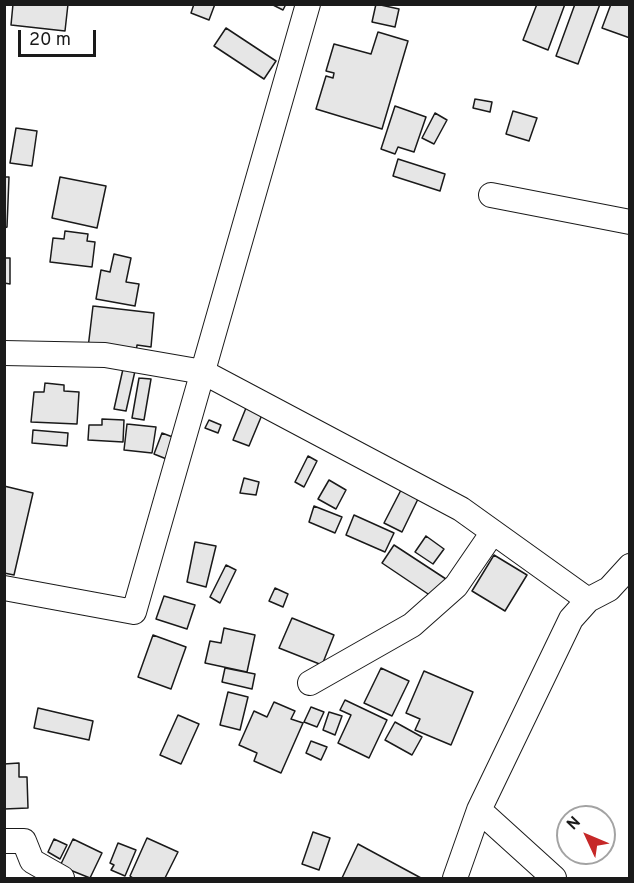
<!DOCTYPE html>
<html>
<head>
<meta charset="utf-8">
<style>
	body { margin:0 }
	#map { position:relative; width:634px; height:883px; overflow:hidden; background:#fff; font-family:Overpass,sans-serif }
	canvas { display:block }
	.frame { position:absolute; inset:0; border:6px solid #1a1a1a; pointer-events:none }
	.north { position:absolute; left:556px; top:805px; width:60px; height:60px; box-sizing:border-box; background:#fff; border:2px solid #a3a3a3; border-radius:50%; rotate:314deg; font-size:16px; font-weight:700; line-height:24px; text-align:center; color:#1a1a1a }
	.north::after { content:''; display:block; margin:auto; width:21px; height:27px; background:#c62828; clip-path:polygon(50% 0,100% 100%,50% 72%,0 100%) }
	.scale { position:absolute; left:18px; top:30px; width:78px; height:27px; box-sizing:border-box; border:3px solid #1a1a1a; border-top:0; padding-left:8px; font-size:18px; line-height:21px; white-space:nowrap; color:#1a1a1a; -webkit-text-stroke:4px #fff; paint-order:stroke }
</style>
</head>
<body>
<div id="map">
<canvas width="634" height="883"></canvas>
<div class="frame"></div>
<div class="north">N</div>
<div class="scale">20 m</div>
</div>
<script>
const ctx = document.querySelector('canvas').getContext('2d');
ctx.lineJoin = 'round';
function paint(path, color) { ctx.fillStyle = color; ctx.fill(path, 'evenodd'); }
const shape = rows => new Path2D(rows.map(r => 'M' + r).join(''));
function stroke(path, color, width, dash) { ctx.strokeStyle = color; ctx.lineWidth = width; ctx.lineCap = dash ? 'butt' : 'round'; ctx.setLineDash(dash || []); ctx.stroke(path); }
const building = shape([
	[13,4,68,4,65,31,11,25,13,4],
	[194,4,215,4,209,20,191,13,194,4],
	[271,4,286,4,283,10,271,4],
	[376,4,399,9,395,27,372,22,376,4],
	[537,4,565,4,548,50,523,40,537,4],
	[575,4,600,4,578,64,556,56,575,4],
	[611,4,630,4,630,38,602,28,611,4],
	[226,28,276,61,264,79,214,46,226,28],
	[378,32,408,41,382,129,316,109,326,76,333,78,334,73,326,71,334,44,371,54,378,32],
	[475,99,492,102,490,112,473,108,475,99],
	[395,106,426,117,414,152,398,147,395,154,381,149,395,106],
	[513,111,537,118,529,141,506,134,513,111],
	[435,113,447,120,434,144,422,138,435,113],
	[16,128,37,131,32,166,10,163,16,128],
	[398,159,445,174,440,191,393,176,398,159],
	[4,177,9,177,7,227,4,228,4,177],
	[60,177,106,186,97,228,52,218,60,177],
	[65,231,88,234,87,241,95,242,92,267,50,262,53,238,64,239,65,231],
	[114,254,131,258,126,282,139,284,135,306,96,299,101,270,110,272,114,254],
	[4,258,10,258,10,284,4,283,4,258],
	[93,306,154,313,151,347,137,345,136,353,88,348,93,306],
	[123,369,135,371,126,411,114,409,123,369],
	[139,378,151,379,144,420,132,418,139,378],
	[45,383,64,385,64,391,79,392,77,424,31,422,34,392,44,392,45,383],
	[248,403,264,410,249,446,233,440,248,403],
	[102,419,124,420,123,442,88,440,89,425,102,425,102,419],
	[209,420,221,425,218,433,205,428,209,420],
	[127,424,156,427,152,453,124,450,127,424],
	[33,430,68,433,67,446,32,443,33,430],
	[162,433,178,439,169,460,154,454,162,433],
	[308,456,317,461,304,487,295,482,308,456],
	[244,478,259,482,256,495,240,493,244,478],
	[329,480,346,490,336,509,318,499,329,480],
	[4,486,33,493,14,575,4,573,4,486],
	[401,490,418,499,402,532,384,523,401,490],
	[314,506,342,517,335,533,309,522,314,506],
	[354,515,394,533,385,552,346,535,354,515],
	[426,536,444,549,433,564,415,552,426,536],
	[195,542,216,546,206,587,187,582,195,542],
	[394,545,449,581,437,600,382,563,394,545],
	[494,555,527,575,505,611,472,591,494,555],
	[226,565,236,570,220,603,210,597,226,565],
	[275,588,288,594,283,607,269,601,275,588],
	[164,596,195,605,187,629,156,619,164,596],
	[292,618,334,635,322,665,279,648,292,618],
	[224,628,255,635,247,672,205,663,210,641,221,643,224,628],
	[153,635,186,647,171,689,138,677,153,635],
	[225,668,255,674,252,689,222,682,225,668],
	[381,668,409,681,392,716,364,703,381,668],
	[424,671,473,692,451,745,415,730,420,719,406,713,424,671],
	[228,692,248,697,240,730,220,725,228,692],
	[345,700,387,720,369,758,338,743,351,715,340,710,345,700],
	[274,702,295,711,291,719,303,723,281,773,254,761,257,753,239,745,254,711,267,717,274,702],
	[311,707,324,712,317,727,304,722,311,707],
	[38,708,93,721,89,740,34,728,38,708],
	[329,712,342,716,335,735,323,730,329,712],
	[178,715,199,724,181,764,160,755,178,715],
	[395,722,422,737,412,755,385,740,395,722],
	[311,741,327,747,321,760,306,753,311,741],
	[19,763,19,777,27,777,28,808,4,809,4,764,19,763],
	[313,832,330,838,319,870,302,864,313,832],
	[147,838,178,852,165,878,133,878,130,876,147,838],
	[54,839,67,845,60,859,48,852,54,839],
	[73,839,102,853,90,878,60,866,73,839],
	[118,843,136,850,125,876,111,870,114,865,110,863,118,843],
	[358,844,421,878,342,878,358,844]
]);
paint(building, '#e6e6e6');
stroke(building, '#1a1a1a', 1.5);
const minor = shape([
	[491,195,630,222],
	[4,353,105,355,203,372,461,509,588,600],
	[4,588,134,612,308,4],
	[310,683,412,625,456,586,493,532],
	[479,810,554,878],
	[4,841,24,841,32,861,62,878],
	[455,878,479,810,571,619,588,600,609,589,630,566]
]);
stroke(minor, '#1a1a1a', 26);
stroke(minor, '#fff', 24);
</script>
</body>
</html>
